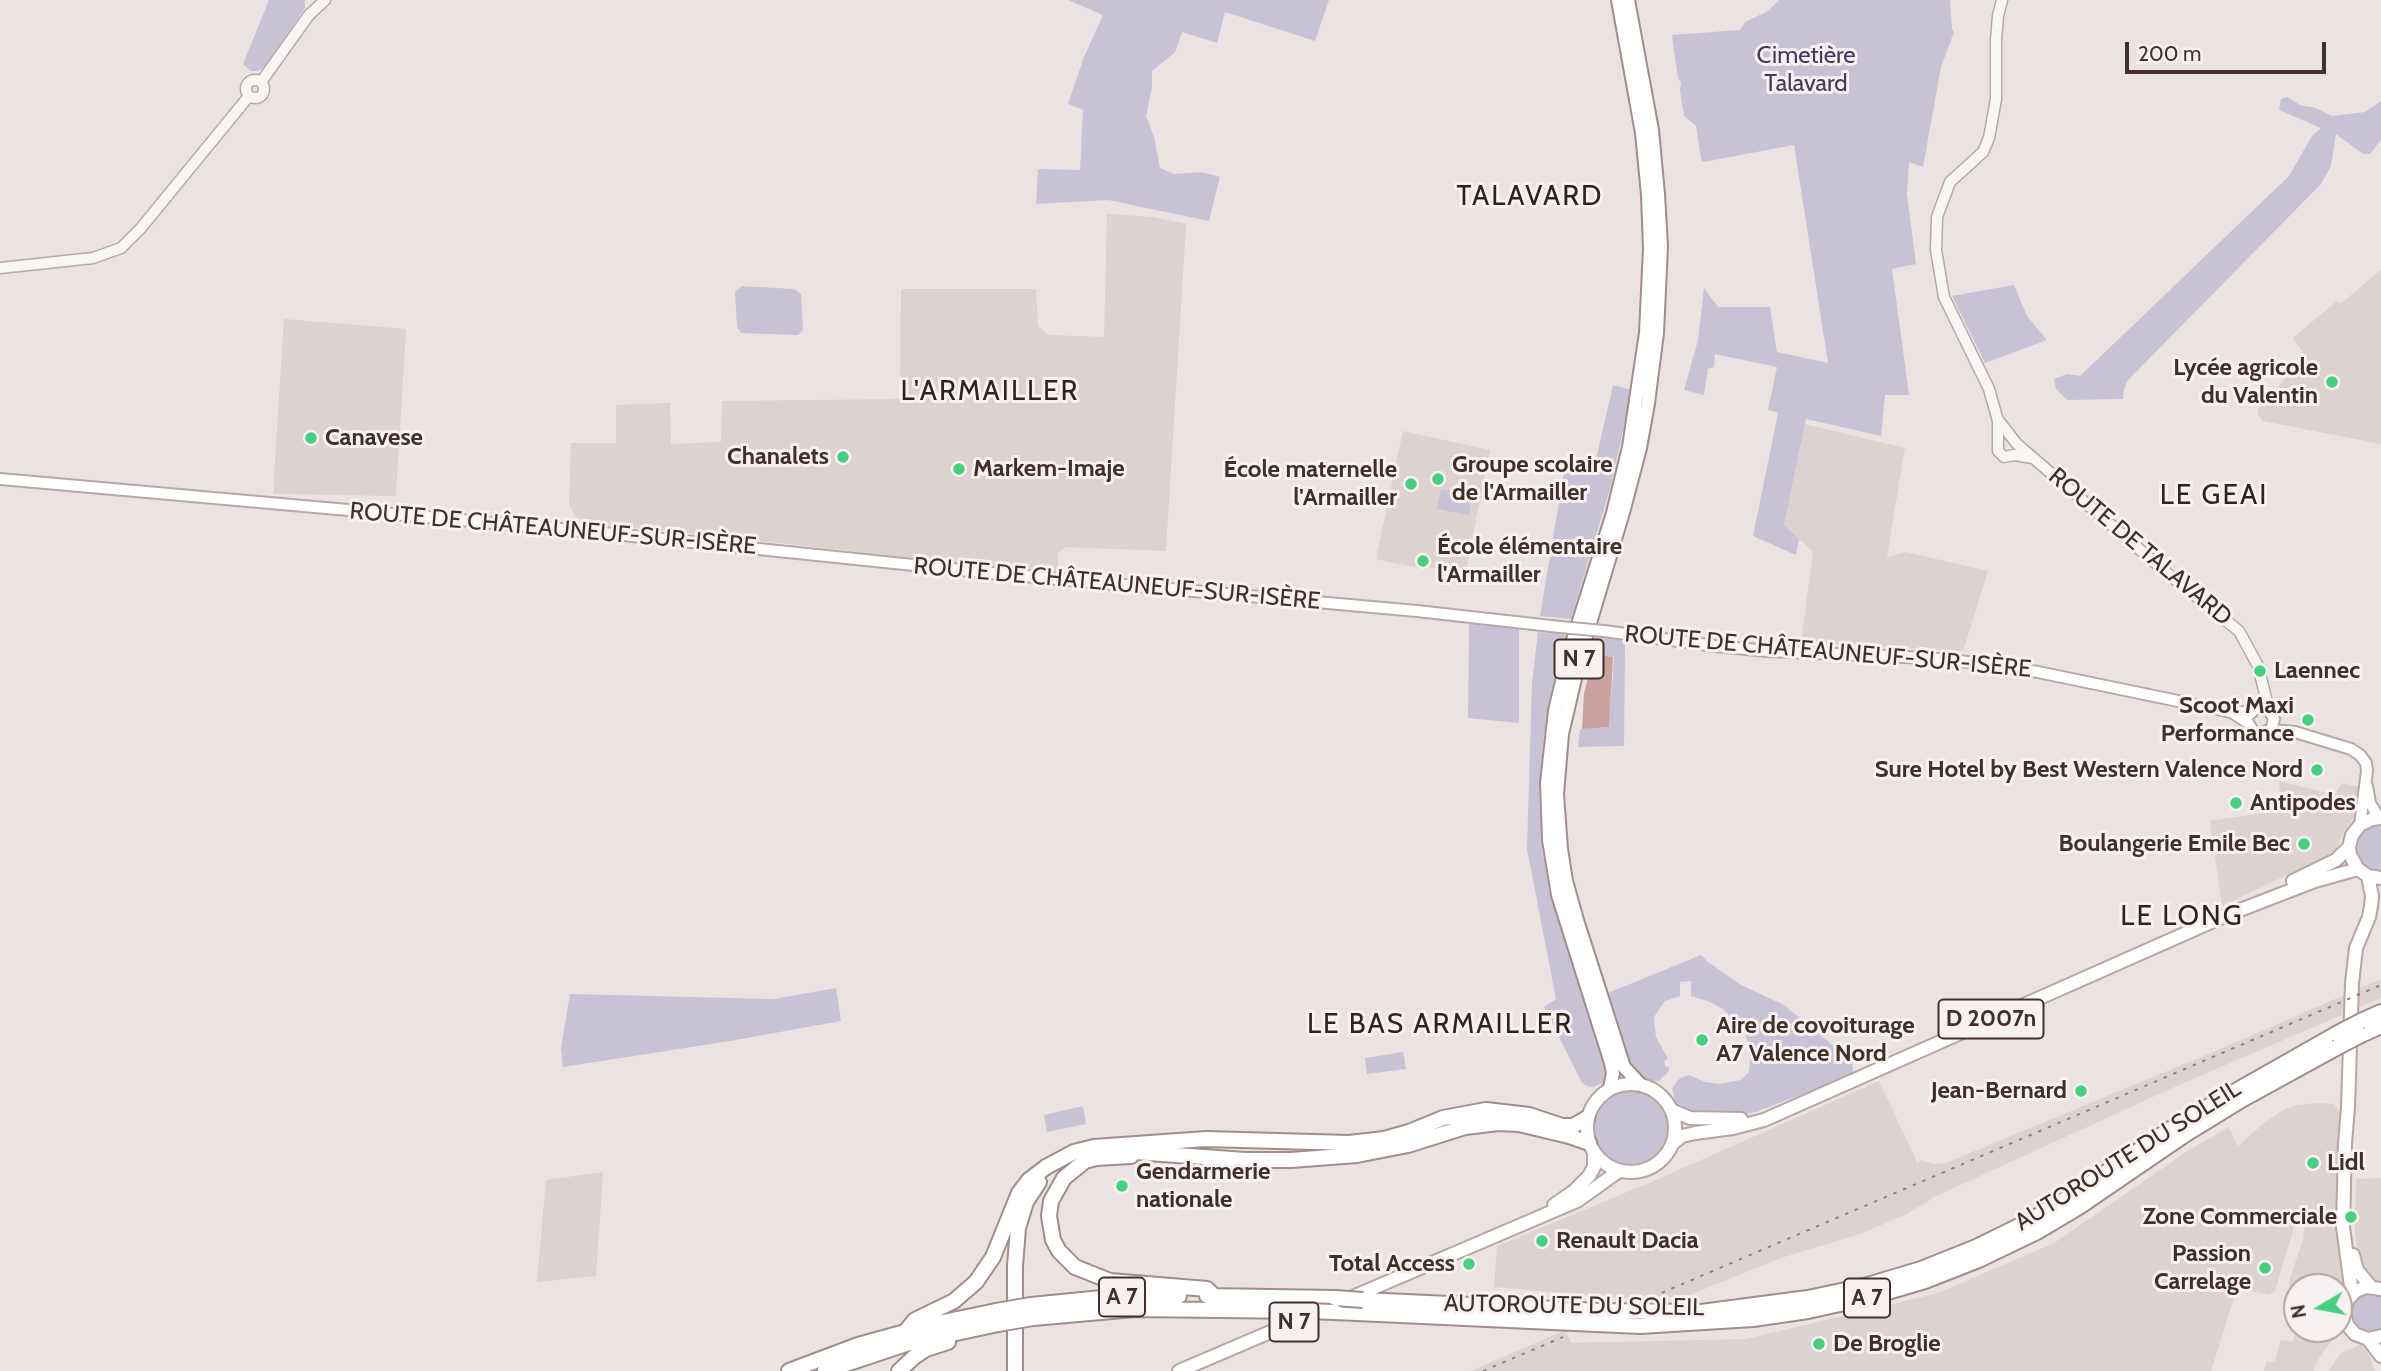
<!DOCTYPE html>
<html>
<head>
<meta charset="utf-8">
<style>
	body { margin:0 }
	#map { position:relative; width:2381px; height:1371px; overflow:hidden; background:#eae3e2; font-family:Cabin,sans-serif }
	canvas { display:block }
	.north { position:absolute; left:2283px; top:1273px; width:70px; height:70px; box-sizing:border-box; background:#f7f2f1; border:2px solid #afa4a1; border-radius:50%; rotate:260deg; font-size:19px; font-weight:700; line-height:28px; text-align:center; color:#422f2a }
	.north::after { content:''; display:block; margin:auto; width:24px; height:32px; background:#48ce81; clip-path:polygon(50% 0,100% 100%,50% 72%,0 100%) }
	.scale { position:absolute; left:2125px; top:42px; width:201px; height:32px; box-sizing:border-box; border:4px solid #422f2a; border-top:0; padding-left:9px; font-size:21px; line-height:24px; white-space:nowrap; color:#422f2a; -webkit-text-stroke:5px #f7f2f1; paint-order:stroke }
</style>
</head>
<body>
<div id="map">
<canvas width="2381" height="1371"></canvas>
<div class="north">N</div>
<div class="scale">200 m</div>
</div>
<script>
const ctx = document.querySelector('canvas').getContext('2d');
ctx.lineJoin = 'round';
function paint(path, color) { ctx.fillStyle = color; ctx.fill(path, 'evenodd'); }
const shape = rows => new Path2D(rows.map(r => 'M' + r).join(''));
function stroke(path, color, width, dash) { ctx.strokeStyle = color; ctx.lineWidth = width; ctx.lineCap = dash ? 'butt' : 'round'; ctx.setLineDash(dash || []); ctx.stroke(path); }
function write(font, color, halo, rows, align = 'center') {
  ctx.font = font + ' Cabin,sans-serif'; ctx.lineWidth = 6; ctx.setLineDash([]); ctx.textBaseline = 'middle'; ctx.strokeStyle = halo; ctx.fillStyle = color; for (const [text, x, y, turn = 0] of rows) {
    ctx.save(); ctx.translate(x, y); ctx.rotate((+turn || 0) * Math.PI / 180); ctx.textAlign = isNaN(turn) ? turn : align; if (halo) ctx.strokeText(text, 0, 0); ctx.fillText(text, 0, 0); ctx.restore();
  }
}
paint(shape([
	[1107,214,1154,217,1186,224,1166,551,1066,547,1058,553,1058,573,583,522,574,515,569,503,571,443,616,443,616,405,670,403,671,444,721,442,722,401,900,399,901,289,1036,289,1038,326,1048,335,1104,337],
	[2381,270,2381,444,2263,421,2258,415,2258,408,2306,357,2293,338,2337,301,2340,304],
	[284,319,406,329,396,496,273,494],
	[1805,424,1905,448,1887,557,1906,552,1988,571,1963,651,1801,643,1813,552,1784,525],
	[1403,431,1490,450,1465,575,1427,567,1426,570,1418,568,1376,559],
	[2279,781,2334,795,2342,783,2359,787,2354,817,2345,830,2337,847,2329,855,2222,906,2210,821,2281,810],
	[2381,979,2381,998,2179,1085,1936,1196,1907,1214,1860,1234,1781,1258,1685,1297,1623,1298,1494,1287,1497,1246,1649,1183,1879,1081,1918,1164,1920,1160,1935,1164,1946,1163,2230,1045],
	[2321,1103,2334,1104,2341,1114,2336,1228,2346,1294,2339,1302,2339,1287,2297,1287,2297,1298,2290,1292,2289,1281,2303,1240,2305,1220,2302,1215,2298,1214,2275,1291,2269,1295,2237,1288,2211,1371,1471,1371,1565,1330,1571,1343,1746,1339,1938,1293,2054,1243,2189,1150,2229,1127,2238,1146,2263,1124,2285,1109,2298,1105],
	[603,1172,596,1276,537,1282,546,1180],
	[2381,1178,2381,1282,2373,1282,2359,1263,2355,1234,2356,1179],
	[2339,1321,2340,1322,2339,1331,2319,1358,2313,1371,2264,1371,2266,1362,2275,1361,2281,1340,2293,1342,2297,1324,2297,1329,2339,1329],
	[2361,1344,2370,1357,2375,1371,2329,1371,2340,1354]
]), '#dcd2d0');
paint(shape([
	[269,0,305,0,305,8,265,67,258,71,251,71,243,64],
	[1068,0,1329,0,1315,41,1225,12,1217,43,1182,32,1175,52,1152,71,1152,88,1146,116,1154,137,1160,168,1174,174,1202,172,1220,177,1209,221,1108,200,1036,204,1038,169,1080,170,1083,110,1068,104,1084,57,1103,15],
	[1779,0,1950,0,1952,29,1954,32,1941,67,1923,167,1909,162,1907,194,1916,264,1892,269,1909,395,1885,395,1881,436,1806,419,1784,525,1799,539,1796,555,1753,536,1778,413,1768,410,1777,367,1715,354,1714,367,1708,369,1704,395,1684,390,1698,340,1704,288,1718,307,1770,307,1777,352,1828,363,1794,145,1703,162,1701,159,1696,126,1684,116,1680,90,1681,82,1678,79,1672,35,1740,30,1745,22,1768,11],
	[2287,97,2300,105,2316,108,2332,116,2365,112,2381,101,2381,140,2370,154,2363,154,2336,134,2331,166,2321,184,2128,380,2124,389,2123,399,2067,400,2056,389,2054,379,2067,374,2080,376,2289,176,2312,136,2321,128,2279,110,2281,99],
	[2014,285,2027,316,2047,340,1985,363,1952,296],
	[742,286,794,289,801,294,803,330,798,335,741,333,737,327,735,292],
	[1613,385,1632,390,1610,489,1571,619,1540,616,1565,466,1593,473],
	[1441,489,1472,495,1469,515,1437,509],
	[1469,621,1519,628,1519,723,1468,718],
	[1538,632,1566,635,1544,734,1539,794,1542,849,1548,883,1607,1072,1605,1082,1593,1087,1586,1086,1581,1081,1544,1007,1556,999,1527,849,1532,682],
	[1592,637,1620,640,1625,644,1624,746,1578,747,1580,729,1609,727,1614,657,1594,654,1589,651],
	[2381,823,2381,872,2372,871,2361,863,2358,857,2356,844,2358,838,2366,828],
	[1701,955,1708,962,1741,985,1784,1005,1852,1061,1853,1075,1756,1112,1736,1116,1693,1115,1676,1106,1672,1088,1680,1078,1689,1075,1705,1082,1719,1084,1741,1080,1749,1072,1751,1052,1744,1031,1723,1009,1710,1002,1691,996,1691,981,1680,982,1680,996,1665,1001,1654,1017,1656,1037,1668,1059,1664,1061,1666,1067,1669,1067,1669,1071,1659,1081,1652,1082,1638,1076,1630,1067,1608,993],
	[836,988,841,1021,730,1041,563,1067,561,1048,570,994,774,999],
	[1403,1052,1406,1069,1367,1074,1365,1058],
	'1594 1128a37 37 0 1 1 74 0a37 37 0 1 1-74 0Z',
	[1083,1106,1086,1124,1047,1132,1044,1115],
	[2366,1293,2381,1296,2381,1329,2377,1331,2365,1332,2359,1329,2351,1319,2351,1306,2360,1296]
]), '#c8c3d4');
paint(shape([
	[1594,654,1613,657,1609,727,1582,729,1584,693]
]), '#caa19d');
const tertiary = shape([
	[2002,0,1998,16,1996,40,1996,99,1989,138,1983,152,1950,182,1937,217,1936,250,1944,297,1989,389,1998,421,1998,451,2004,457,2014,455,2033,458],
	'246 89a9 9 0 1 1 18 0a9 9 0 1 1-18 0Z',
	[261,82,309,15,325,0],
	[0,268,93,258,121,248,141,228,249,96],
	[1999,421,2017,444,2167,573,2239,631,2258,666,2269,710]
]);
const secondary = shape([
	[0,479,584,531,991,573,1417,611,1560,627],
	[1604,631,1715,646,1768,651,1928,658,1978,663,2038,672,2231,712,2251,712],
	[2233,713,2248,723,2253,731,2258,734,2271,730,2295,732,2351,749,2360,755,2366,763,2367,771,2360,825],
	[2249,715,2256,708,2269,710,2274,719,2271,730],
	[2367,786,2370,803,2379,818]
]);
const primary = shape([
	[2381,818,2372,819,2360,825,2352,835,2349,847,2350,855,2358,869,2368,876,2381,878],
	[2293,881,2336,860,2349,847],
	'1587 1128a44 44 0 1 1 88 0a44 44 0 1 1-88 0Z',
	[1671,1110,1690,1118,1741,1119],
	[1672,1144,1682,1136,1695,1133,1733,1128,1764,1120,2227,915,2315,881,2358,869],
	[1554,1205,1574,1191,1589,1176,1594,1167,1594,1153],
	[2353,1255,2357,1270,2371,1287],
	[2381,1289,2366,1287,2356,1291,2348,1299,2344,1310,2347,1325,2355,1334,2368,1339,2381,1336],
	[2352,1294,2343,1227,2345,1144,2348,1107,2352,983,2356,948,2369,917,2371,906,2372,896,2368,876],
	[1350,1298,1577,1201,1619,1171],
	[2368,1339,2381,1356],
	[1179,1371,1317,1312]
]);
const trunk = shape([
	[1628,0,1652,130,1658,194,1661,246,1657,333,1648,403,1640,448,1624,509,1581,653,1562,734,1557,794,1561,849,1566,881,1577,920,1624,1067,1640,1084],
	[1610,1088,1613,1073,1611,1063,1558,895,1549,840,1547,783,1555,711,1568,656,1613,513,1629,447,1646,333,1650,249,1648,195,1642,133,1618,0]
]);
const motorway = shape([
	[2361,1021,2381,1012],
	[2361,1035,2381,1026],
	[1121,1151,1245,1160,1291,1160,1357,1155,1408,1145,1465,1127,1498,1123,1519,1124,1569,1136,1589,1143],
	[1131,1156,1096,1158,1085,1161,1064,1178,1051,1201,1049,1216,1053,1240,1059,1251,1075,1267,1110,1281,1207,1289,1214,1296],
	[1207,1296,1335,1298],
	[1363,1300,1600,1311,1701,1312,1808,1298,1864,1286,1921,1269,1976,1247,2031,1220,2071,1196,2181,1122,2336,1034],
	[1031,1305,1102,1298,1179,1296],
	[1335,1312,1640,1326,1753,1319,1808,1311,1867,1298,1925,1281,1981,1259,2037,1232,2079,1207,2186,1134,2243,1099,2336,1048],
	[1033,1318,1135,1309,1305,1311],
	[906,1331,915,1320,954,1301,976,1282,993,1257,1019,1193,1029,1180,1046,1167,1074,1152,1094,1147,1206,1139,1349,1143,1384,1139,1409,1132,1443,1118,1486,1110,1529,1115,1562,1126,1573,1126,1587,1118],
	[789,1371,858,1345,938,1323,996,1311],
	[825,1371,906,1344,998,1324],
	[899,1371,914,1357,926,1349,948,1342],
	[1015,1371,1015,1266,1018,1228,1026,1202,1039,1182]
]);
stroke(tertiary, '#b4a9a7', 13);
stroke(secondary, '#b4a9a7', 14);
stroke(primary, '#b6a5a1', 16);
stroke(trunk, '#a18d89', 16);
stroke(motorway, '#a18d89', 18);
stroke(tertiary, '#f8f5f5', 10);
stroke(secondary, '#fff', 10);
stroke(primary, '#fff', 12);
stroke(trunk, '#fff', 12);
stroke(motorway, '#fff', 14);
stroke(shape([
	[1652,1297,2381,985],
	[1483,1371,1563,1337]
]), '#94807b', 2, [3.5, 7]);
const secondaryBridge = shape([
	[1560,627,1604,631]
]);
const motorwayBridge = shape([
	[2336,1034,2361,1021],
	[2336,1048,2361,1035],
	[1335,1298,1363,1300],
	[996,1311,1031,1305],
	[1305,1311,1335,1312],
	[998,1324,1033,1318]
]);
stroke(secondaryBridge, '#b4a9a7', 14, []);
stroke(motorwayBridge, '#a18d89', 18, []);
stroke(secondaryBridge, '#fff', 10);
stroke(motorwayBridge, '#fff', 14);
for (const [x, y, r, color] of [
	[2332,382,7,"#48ce81"],
	[311,438,7,"#48ce81"],
	[843,457,7,"#48ce81"],
	[959,469,7,"#48ce81"],
	[1438,479,7,"#48ce81"],
	[1411,484,7,"#48ce81"],
	[1423,561,7,"#48ce81"],
	[2260,671,7,"#48ce81"],
	[2308,720,7,"#48ce81"],
	[2317,770,7,"#48ce81"],
	[2236,803,7,"#48ce81"],
	[2304,844,7,"#48ce81"],
	[1702,1040,7,"#48ce81"],
	[2081,1091,7,"#48ce81"],
	[2313,1163,7,"#48ce81"],
	[1122,1186,7,"#48ce81"],
	[2351,1217,7,"#48ce81"],
	[1542,1241,7,"#48ce81"],
	[1469,1264,7,"#48ce81"],
	[2265,1268,7,"#48ce81"],
	[1819,1344,7,"#48ce81"]
]) { const dot = new Path2D(); dot.arc(x, y, r, 0, 2 * Math.PI); ctx.fillStyle = color; ctx.fill(dot); stroke(dot, '#f7f2f1', 2.5); }
for (const [x, y, w] of [
	[1579,659,49],
	[1991,1019,105],
	[1122,1297,46],
	[1867,1298,46],
	[1294,1322,49]
]) { const box = new Path2D(); box.roundRect(x - w / 2, y - 19.5, w, 39, 5); ctx.fillStyle = '#f7f2f1'; ctx.fill(box); stroke(box, '#422f2a', 2); }
write('bold 23px', '#422f2a', null, [
	["N 7",1579,659],
	["D 2007n",1991,1019],
	["A 7",1122,1297],
	["A 7",1867,1298],
	["N 7",1294,1322]
]);
write('24px', '#46375e', '#f7f2f1', [
	["Cimetière",1806,56],
	["Talavard",1806,84]
]);
write('bold 24px', '#422f2a', '#f7f2f1', [
	["Lycée agricole",2318,368,"right"],
	["du Valentin",2318,396,"right"],
	["Canavese",325,438],
	["Chanalets",829,457,"right"],
	["Groupe scolaire",1452,465],
	["de l'Armailler",1452,493],
	["Markem-Imaje",973,469],
	["École maternelle",1397,470,"right"],
	["l'Armailler",1397,498,"right"],
	["École élémentaire",1437,547],
	["l'Armailler",1437,575],
	["Laennec",2274,671],
	["Scoot Maxi",2294,706,"right"],
	["Performance",2294,734,"right"],
	["Sure Hotel by Best Western Valence Nord",2303,770,"right"],
	["Antipodes",2250,803],
	["Boulangerie Emile Bec",2290,844,"right"],
	["Aire de covoiturage",1716,1026],
	["A7 Valence Nord",1716,1054],
	["Jean-Bernard",2067,1091,"right"],
	["Lidl",2327,1163],
	["Gendarmerie",1136,1172],
	["nationale",1136,1200],
	["Zone Commerciale",2337,1217,"right"],
	["Renault Dacia",1556,1241],
	["Passion",2251,1254,"right"],
	["Carrelage",2251,1282,"right"],
	["Total Access",1455,1264,"right"],
	["De Broglie",1833,1344]
], 'left');
write('24px', '#422f2a', '#f7f2f1', [
	["ROUTE DE CHÂTEAUNEUF-SUR-ISÈRE",553,529,5],
	["ROUTE DE TALAVARD",2140,547,40],
	["ROUTE DE CHÂTEAUNEUF-SUR-ISÈRE",1117,584,5],
	["ROUTE DE CHÂTEAUNEUF-SUR-ISÈRE",1828,652,5],
	["AUTOROUTE DU SOLEIL",2128,1156,-32],
	["AUTOROUTE DU SOLEIL",1574,1306,1]
]);
ctx.letterSpacing = '2px';
write('28px', '#33211c', '#f7f2f1', [
	["TALAVARD",1530,197],
	["L'ARMAILLER",990,392],
	["LE GEAI",2214,496],
	["LE LONG",2182,917],
	["LE BAS ARMAILLER",1440,1025]
]);
ctx.letterSpacing = '0px';
</script>
</body>
</html>
